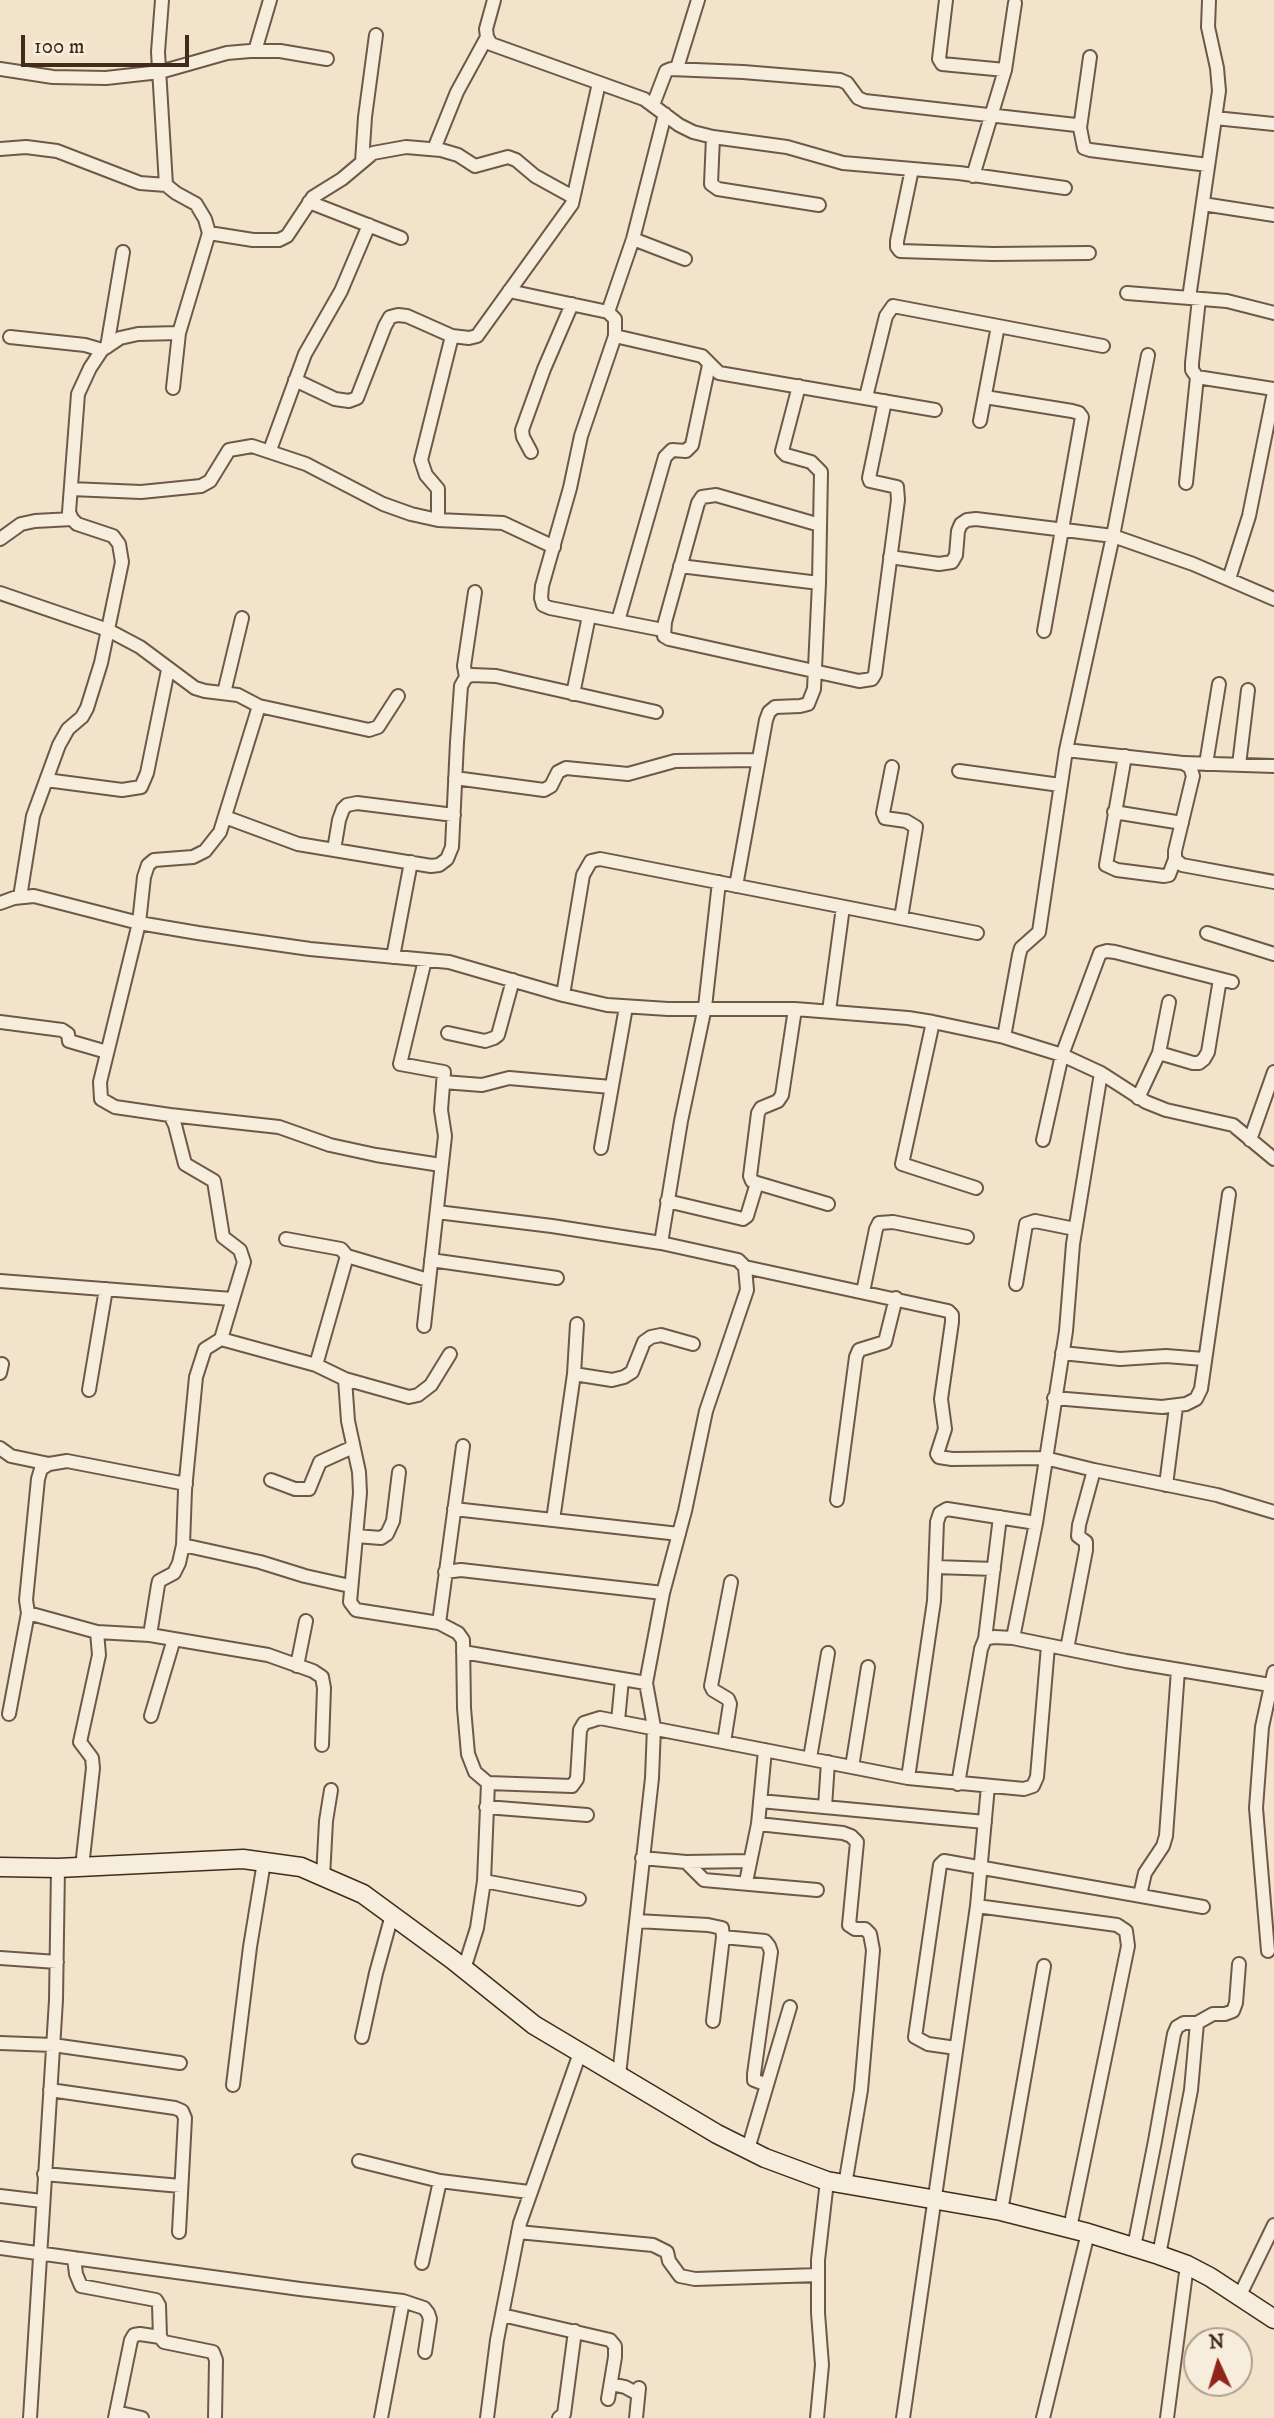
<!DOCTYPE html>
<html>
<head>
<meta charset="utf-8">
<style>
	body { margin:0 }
	#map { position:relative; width:1274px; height:2418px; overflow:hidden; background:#f2e4ca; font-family:"IM FELL DW Pica",serif }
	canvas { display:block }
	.north { position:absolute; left:1183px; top:2327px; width:70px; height:70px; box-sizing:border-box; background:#f7eddd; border:2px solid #af9f8f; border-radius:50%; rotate:356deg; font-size:19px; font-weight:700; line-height:28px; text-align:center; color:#422b1b }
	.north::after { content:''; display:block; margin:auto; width:24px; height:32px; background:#8f2418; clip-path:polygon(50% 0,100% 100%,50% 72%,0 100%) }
	.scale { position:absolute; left:21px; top:35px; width:168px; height:32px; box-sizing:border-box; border:4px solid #422b1b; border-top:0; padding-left:9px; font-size:21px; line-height:24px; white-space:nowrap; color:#422b1b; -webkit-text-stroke:5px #f7eddd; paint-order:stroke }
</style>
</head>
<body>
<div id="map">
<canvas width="1274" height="2418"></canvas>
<div class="north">N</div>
<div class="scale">100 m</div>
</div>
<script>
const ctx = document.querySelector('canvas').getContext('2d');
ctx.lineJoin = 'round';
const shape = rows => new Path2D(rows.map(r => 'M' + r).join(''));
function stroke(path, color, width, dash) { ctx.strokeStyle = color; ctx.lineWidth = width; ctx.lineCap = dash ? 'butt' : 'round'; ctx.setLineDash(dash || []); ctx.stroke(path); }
const street = shape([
	[162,0,158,52,166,185,176,193,196,204,205,219,209,233,179,333,173,388],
	[494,0,486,29,487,37,491,44,644,99,679,125,693,132,713,137,787,147,843,163,959,173,1065,188],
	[946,0,939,59,942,64,1005,70],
	[255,51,270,0],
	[677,68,698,0],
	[0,69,53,77,106,78,160,72,227,53,250,51,280,51,327,59],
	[653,105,666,71,671,69,743,72,840,80,847,83,858,98,865,101,1076,125,1080,128,1084,148,1090,150,1208,165],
	[1215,118,1274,124],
	[1080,128,1090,57],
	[713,137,711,184,718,189,819,205],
	[0,149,26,147,57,151,140,183,166,185],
	[434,149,457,92,487,37],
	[362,162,365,117,376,35],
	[912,169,897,241,897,247,900,251,993,254,1089,253],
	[973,176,1005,70,1015,3],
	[309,202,401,238],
	[1203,204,1274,215],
	[209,233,253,240,279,240,287,236,313,197,342,179,373,153,406,147,441,150,458,155,475,166,508,157,516,160,535,176,573,197],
	[633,239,685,259],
	[509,291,608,312,615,319,615,336,702,356,719,373,935,410],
	[1127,293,1227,301,1274,313],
	[1189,298,1219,91,1217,68,1208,27,1209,0],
	[1199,299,1192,363,1192,370,1197,377,1274,389],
	[608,312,633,239,665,114],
	[615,336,581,436,570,488,542,586,541,598,543,605,550,608,663,630],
	[10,337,85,345,102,350],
	[107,347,123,252],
	[295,380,335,399,349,401,357,398,385,326,390,317,398,315,407,316,452,336,469,338,477,336,572,204,599,83],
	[866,397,886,316,893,306,1103,346],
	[985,397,1072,411,1079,413,1082,417,1044,631],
	[980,421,998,326],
	[270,450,305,354,341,291,369,225],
	[531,452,523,437,522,430,544,369,572,304],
	[1186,483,1197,377],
	[71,489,141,492,201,486,210,481,229,450,252,446,306,464,383,504,411,514,438,520,503,523,554,547],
	[438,520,438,489,426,475,421,460,452,336],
	[820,525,716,495,702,497,698,503,665,622,664,636,669,639,859,681,872,679,875,674,898,500,897,487,870,481,869,478,885,401],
	[0,539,21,524,35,521,72,519],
	[890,557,939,564,952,562,956,555,958,531,961,524,967,520,976,519,1113,536,1193,564,1274,599],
	[680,566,819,583],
	[1229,579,1249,516,1274,392],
	[0,593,108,630,140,647,195,688,205,691,238,695,259,706,369,730,378,727,398,696],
	[618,621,665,457,672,450,686,451,692,445,709,365],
	[466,677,464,666,475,592],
	[224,693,242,618],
	[573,694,589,616],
	[1066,750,1183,763,1190,767,1193,776,1175,851,1175,859,1182,865,1274,882],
	[1125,756,1106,865,1117,870,1164,876,1169,875,1175,859],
	[1184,763,1274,766],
	[1206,764,1219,684],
	[1239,765,1248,690],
	[892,767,883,813,885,818,906,821,916,827,901,918],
	[959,771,1060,785],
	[455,778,544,790,551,786,558,772,566,768,628,774,675,761,758,760],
	[46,780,122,790,141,787,147,773,168,670],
	[1114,812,1182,823],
	[225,817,298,844,431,866,439,865,447,859,452,847,457,742,461,686,466,677,472,675,496,676,656,712],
	[334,850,339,820,343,809,347,805,357,803,454,815],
	[736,886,766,720,769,712,775,707,800,706,808,704,814,689,819,583,821,472,811,462,786,455,782,451,799,386],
	[20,897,33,816,59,745,68,729,82,717,87,708,101,663,122,562,119,544,113,536,77,524,72,519,69,512,78,394,90,368,102,350,120,338,138,334,179,333],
	[0,903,14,898,34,896,139,923,198,933,310,949,449,962,563,995,607,1005,668,1009,795,1009,908,1018,933,1022,1004,1037,1062,1055,1101,1073,1146,1102,1166,1110,1233,1125,1274,1159],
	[1207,933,1274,954],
	[393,957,411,862],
	[563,995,583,875,591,861,600,859,977,933],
	[795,1009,782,1095,778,1101,761,1108,758,1113,750,1176,752,1181,757,1183,828,1204],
	[829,1011,843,907],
	[0,1022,62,1030,68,1034,69,1041,107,1052],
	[933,1022,902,1164,976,1188],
	[448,1033,485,1041,494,1038,498,1035,513,980],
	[1004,1037,1019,955,1021,948,1039,932,1066,750,1113,536,1148,355],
	[1159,1053,1193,1063,1199,1063,1204,1059,1208,1052,1220,979],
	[1101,1073,1073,1244,1066,1331,1036,1523,1013,1638,1126,1661,1270,1685],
	[443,1082,482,1085,509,1078,611,1087],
	[1138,1098,1159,1053,1169,1002],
	[170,1115,279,1127,330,1145,376,1155,441,1165],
	[1043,1140,1062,1055,1100,953,1107,951,1115,952,1232,982],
	[1250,1140,1274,1072],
	[601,1148,626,1007],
	[667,1201,743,1219,747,1216,757,1183],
	[437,1212,552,1226,661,1243],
	[286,1239,341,1249,347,1256,316,1365],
	[347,1256,428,1280],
	[431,1260,557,1278],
	[745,1267,948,1311,952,1315,952,1322,941,1399,945,1429,937,1454,939,1457,952,1459,1045,1458,1094,1470,1217,1495,1274,1512],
	[0,1281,232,1299],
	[1016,1284,1026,1224,1035,1221,1075,1229],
	[863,1292,876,1229,879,1223,893,1222,967,1237],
	[424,1326,445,1136,441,1110,444,1072,400,1064,425,960],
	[221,1339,316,1365,345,1379,409,1397,418,1395,431,1385,450,1354],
	[1062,1353,1120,1359,1166,1356,1204,1359],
	[0,1373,2,1364],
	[574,1374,612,1380,624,1377,632,1372,644,1342,651,1337,661,1335,693,1344],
	[345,1379,348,1421,359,1472,360,1493,350,1602,356,1610,439,1623,458,1633,463,1640,464,1708,468,1754,475,1772,488,1783,572,1786,577,1779,580,1730,584,1723,600,1718,908,1778,1024,1789,1033,1786,1037,1777,1048,1646],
	[89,1390,106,1289],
	[1054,1398,1162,1407,1186,1404,1196,1399,1201,1389,1229,1194],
	[0,1448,11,1456,49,1464],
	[271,1480,295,1489,309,1489,320,1462,353,1447],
	[1166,1485,1176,1407],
	[837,1500,856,1357,859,1350,885,1342,896,1298],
	[454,1509,679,1534],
	[553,1520,574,1374,577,1324],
	[356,1536,381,1538,387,1534,393,1521,399,1472],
	[183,1545,260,1562,305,1576,350,1586],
	[936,1567,994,1569],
	[445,1572,461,1570,663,1593],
	[439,1623,463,1446],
	[97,1632,150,1635,268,1655,313,1671,322,1677,324,1688,322,1745],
	[150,1635,158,1585,159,1581,174,1573,179,1563,183,1545,185,1490,196,1377,205,1349,221,1339,244,1262,240,1250,223,1237,214,1181,185,1164,175,1125,170,1115,115,1107,101,1099,100,1082,139,923,144,877,148,865,154,860,193,857,205,851,220,832,259,706],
	[985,1639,1000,1517],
	[1067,1649,1086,1550,1086,1542,1078,1536,1079,1525,1094,1470],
	[463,1652,646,1683],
	[297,1666,306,1621],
	[9,1714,28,1613],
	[151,1716,174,1639],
	[618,1721,622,1679],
	[724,1742,730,1704,728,1699,713,1690,711,1686,731,1582],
	[810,1758,828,1653],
	[852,1767,868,1667],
	[908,1778,934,1601,937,1522,940,1513,947,1509,1036,1523],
	[958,1784,981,1649,985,1639,994,1637,1013,1638],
	[760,1801,985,1822],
	[486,1807,587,1815],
	[825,1807,828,1762],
	[758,1824,843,1833,851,1836,857,1842,849,1925,855,1929,865,1929,870,1934,873,1950,861,2090,845,2185],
	[642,1858,686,1862,749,1861],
	[686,1862,704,1880,817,1890],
	[82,1867,93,1768,92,1758,80,1742,99,1655,97,1632,28,1613,26,1600,38,1479,41,1469,49,1464,67,1461,186,1484],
	[323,1877,326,1821,331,1790],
	[484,1881,579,1899],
	[746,1882,758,1824,765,1750],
	[1140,1895,1145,1873,1163,1846,1166,1836,1178,1670],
	[977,1906,1117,1925,1126,1931,1128,1946,1070,2228],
	[637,1921,708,1925,722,1928,723,1937,713,2021],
	[723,1937,765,1941,769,1946,771,1952,754,2074,754,2080,767,2085],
	[1268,1951,1256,1808,1262,1727,1274,1672],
	[0,1958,57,1962],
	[464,1969,477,1928,484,1881,488,1783],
	[362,2037,376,1973,392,1915],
	[0,2043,53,2045,180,2063],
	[956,2048,928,2044,915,2037,940,1865,944,1861,1203,1907],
	[619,2075,652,1778,654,1727,646,1683,663,1593,685,1511,706,1411,747,1290,745,1267,738,1260,661,1243,681,1121,705,1007,719,882],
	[233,2085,250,1947,264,1862],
	[50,2090,175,2108,182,2111,185,2118,179,2232],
	[748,2149,790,2007],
	[359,2161,440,2181,529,2192],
	[44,2174,181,2186],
	[0,2196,42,2201],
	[1001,2211,1044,1966],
	[518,2232,653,2245,667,2252,669,2261,680,2276,695,2279,818,2275],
	[1134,2247,1155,2141,1174,2034,1177,2027,1184,2023,1197,2023,1213,2014,1225,2014,1233,2011,1236,2003,1239,1964],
	[0,2248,300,2289,403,2301,424,2308,428,2313,430,2319,425,2352],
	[1159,2255,1191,2090,1197,2023],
	[74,2258,76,2274,81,2286,156,2300,159,2305,160,2337,164,2342,213,2352,216,2360,215,2418],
	[422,2263,440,2181],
	[1239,2297,1274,2225],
	[502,2315,610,2340,615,2346,615,2357,608,2399],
	[611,2384,625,2387,638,2394],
	[116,2412,142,2418],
	[30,2418,56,2000,58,1868],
	[115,2418,131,2340,134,2335,140,2334,160,2337],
	[381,2418,403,2301],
	[487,2418,497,2340,520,2223,580,2053],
	[559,2418,564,2414,575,2331],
	[636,2418,639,2388],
	[817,2418,822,2365,818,2313,818,2260,827,2181],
	[903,2418,977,1906,988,1786],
	[1043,2418,1088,2233],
	[1167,2418,1187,2265]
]);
const secondary = shape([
	[0,1867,58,1868,243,1859,301,1867,363,1894,453,1960,534,2025,717,2134,765,2158,827,2181,1001,2211,1088,2233,1159,2255,1187,2265,1210,2277,1274,2319]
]);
stroke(street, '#6e5947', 16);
stroke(secondary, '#422b1b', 21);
stroke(street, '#f7eddd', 12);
stroke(secondary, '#f7eddd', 18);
</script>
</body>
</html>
